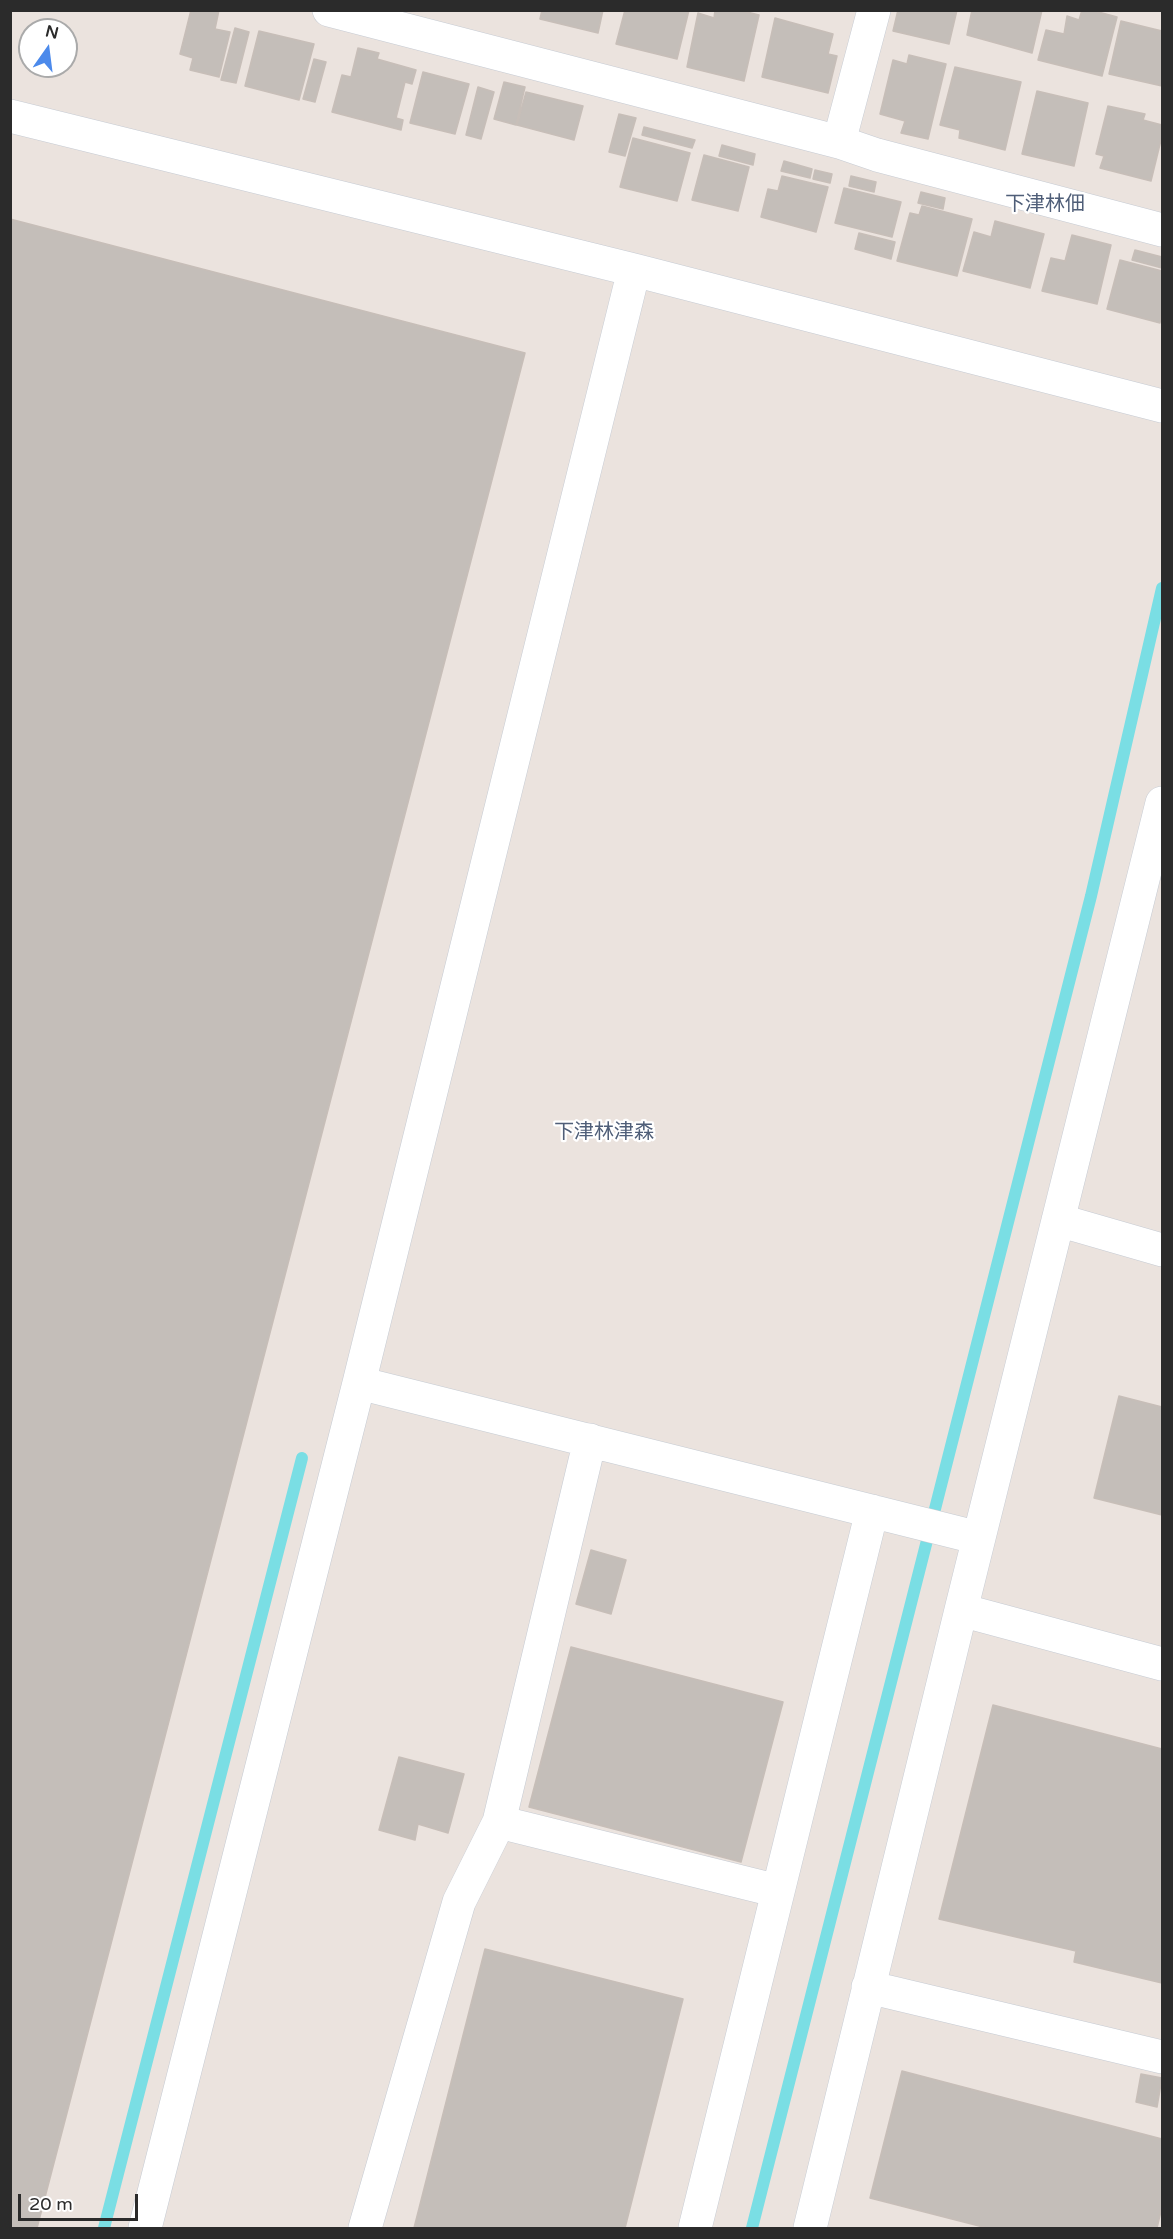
<!DOCTYPE html>
<html>
<head>
<meta charset="utf-8">
<style>
	body { margin:0 }
	#map { position:relative; width:1173px; height:2239px; overflow:hidden; background:#ebe3de; font-family:"Varela Round",sans-serif }
	canvas { display:block }
	.frame { position:absolute; inset:0; border:12px solid #2b2b2b; pointer-events:none }
	.north { position:absolute; left:18px; top:18px; width:60px; height:60px; box-sizing:border-box; background:#fff; border:2px solid #aaa; border-radius:50%; rotate:14deg; font-size:16px; font-weight:700; line-height:24px; text-align:center; color:#2b2b2b }
	.north::after { content:''; display:block; margin:auto; width:21px; height:27px; background:#4c8aeb; clip-path:polygon(50% 0,100% 100%,50% 72%,0 100%) }
	.scale { position:absolute; left:18px; top:2194px; width:120px; height:27px; box-sizing:border-box; border:3px solid #2b2b2b; border-top:0; padding-left:8px; font-size:18px; line-height:21px; white-space:nowrap; color:#2b2b2b; -webkit-text-stroke:4px #fff; paint-order:stroke }
</style>
</head>
<body>
<div id="map">
<canvas width="1173" height="2239"></canvas>
<div class="frame"></div>
<div class="north">N</div>
<div class="scale">20 m</div>
</div>
<script>
const ctx = document.querySelector('canvas').getContext('2d');
ctx.lineJoin = 'round';
const shape = rows => new Path2D(rows.map(r => 'M' + r).join(''));
function stroke(path, color, width, dash) { ctx.strokeStyle = color; ctx.lineWidth = width; ctx.lineCap = dash ? 'butt' : 'round'; ctx.setLineDash(dash || []); ctx.stroke(path); }
function paint(path, color) { ctx.fillStyle = color; ctx.fill(path, 'evenodd'); }
function write(font, color, halo, rows, align = 'center') {
  ctx.font = font + ' "Varela Round","Noto Sans JP",sans-serif'; ctx.lineWidth = 4.5; ctx.setLineDash([]); ctx.textBaseline = 'middle'; ctx.strokeStyle = halo; ctx.fillStyle = color; for (const [text, x, y, turn = 0] of rows) {
    ctx.save(); ctx.translate(x, y); ctx.rotate((+turn || 0) * Math.PI / 180); ctx.textAlign = isNaN(turn) ? turn : align; if (halo) ctx.strokeText(text, 0, 0); ctx.fillText(text, 0, 0); ctx.restore();
  }
}
stroke(shape([
	[104,2228,302,1458],
	[752,2228,1091,896,1162,588]
]), '#7adee4', 12);
const building = shape([
	[191,10,219,10,215,29,230,32,219,77,190,70,193,58,180,54,191,10],
	[542,10,603,10,598,33,540,19,542,10],
	[625,10,689,10,677,59,616,44,625,10],
	[715,10,739,10,759,15,744,81,687,67,698,13,714,18,715,10],
	[898,10,957,10,949,44,893,31,898,10],
	[972,10,1042,10,1032,53,967,35,972,10],
	[1082,10,1091,10,1117,17,1102,76,1038,60,1046,30,1064,34,1067,16,1079,20,1082,10],
	[775,18,833,34,828,54,837,56,828,93,762,77,775,18],
	[1121,21,1162,31,1162,86,1109,74,1121,21],
	[235,28,249,32,236,83,221,80,235,28],
	[259,31,314,44,299,100,245,86,259,31],
	[358,48,379,53,377,59,416,70,412,84,405,82,396,118,403,120,401,130,332,112,342,75,351,77,358,48],
	[909,55,946,64,928,139,901,133,905,121,880,114,893,60,907,64,909,55],
	[314,59,326,62,315,102,303,99,314,59],
	[955,67,1021,82,1005,150,959,138,960,130,940,125,955,67],
	[423,72,469,84,455,134,410,123,423,72],
	[504,82,525,87,516,125,494,119,504,82],
	[478,87,494,92,481,139,466,135,478,87],
	[1037,91,1088,103,1074,166,1022,154,1037,91],
	[526,92,583,106,574,140,517,125,526,92],
	[1108,106,1145,114,1143,120,1162,125,1162,136,1151,181,1100,168,1104,156,1096,154,1108,106],
	[619,114,636,118,625,156,609,152,619,114],
	[644,127,695,140,692,148,642,135,644,127],
	[633,138,690,153,677,201,620,187,633,138],
	[722,145,755,154,753,165,719,156,722,145],
	[704,155,749,167,738,211,692,200,704,155],
	[784,161,812,169,810,178,781,171,784,161],
	[815,170,832,174,830,183,813,179,815,170],
	[782,176,828,187,816,232,761,217,768,189,778,191,782,176],
	[851,176,876,182,874,192,849,186,851,176],
	[844,188,901,202,892,237,835,223,844,188],
	[921,192,945,198,943,209,918,203,921,192],
	[922,206,972,219,957,276,897,261,910,213,919,215,922,206],
	[10,219,525,353,37,2228,10,2228,10,219],
	[995,221,1044,234,1030,288,963,271,974,232,991,237,995,221],
	[859,233,895,242,891,259,855,249,859,233],
	[1072,235,1111,245,1097,304,1042,291,1051,258,1065,261,1072,235],
	[1135,250,1162,257,1162,268,1132,260,1135,250],
	[1120,260,1162,271,1162,311,1160,323,1107,309,1120,260],
	[1119,1396,1162,1407,1162,1515,1094,1498,1119,1396],
	[591,1550,626,1560,611,1614,576,1604,591,1550],
	[571,1647,783,1702,741,1862,529,1807,571,1647],
	[993,1705,1162,1749,1162,1983,1074,1962,1076,1951,939,1919,993,1705],
	[399,1757,464,1774,448,1833,418,1824,415,1840,379,1830,399,1757],
	[485,1949,683,1999,625,2228,414,2228,485,1949],
	[902,2071,1162,2139,1162,2207,1157,2228,987,2228,870,2198,902,2071],
	[1141,2074,1162,2078,1157,2107,1136,2102,1141,2074]
]);
paint(building, '#c4beb9');
stroke(building, '#c7beb8', 1.5);
const minor = shape([
	[329,10,839,142,877,155,1162,230],
	[10,116,634,270,1162,406],
	[839,142,874,10],
	[1058,1220,1162,1250],
	[359,1383,979,1538],
	[961,1610,1162,1664],
	[499,1822,778,1891],
	[868,1987,1162,2057],
	[145,2228,359,1383,634,270],
	[365,2228,459,1902,499,1822,590,1440],
	[695,2228,872,1511],
	[810,2228,961,1610,1162,803]
]);
stroke(minor, '#c6cbd3', 34);
stroke(minor, '#fff', 33);
write('20px', '#4f5e78', '#fff', [
	["下津林佃",1045,205],
	["下津林津森",604,1133]
]);
</script>
</body>
</html>
